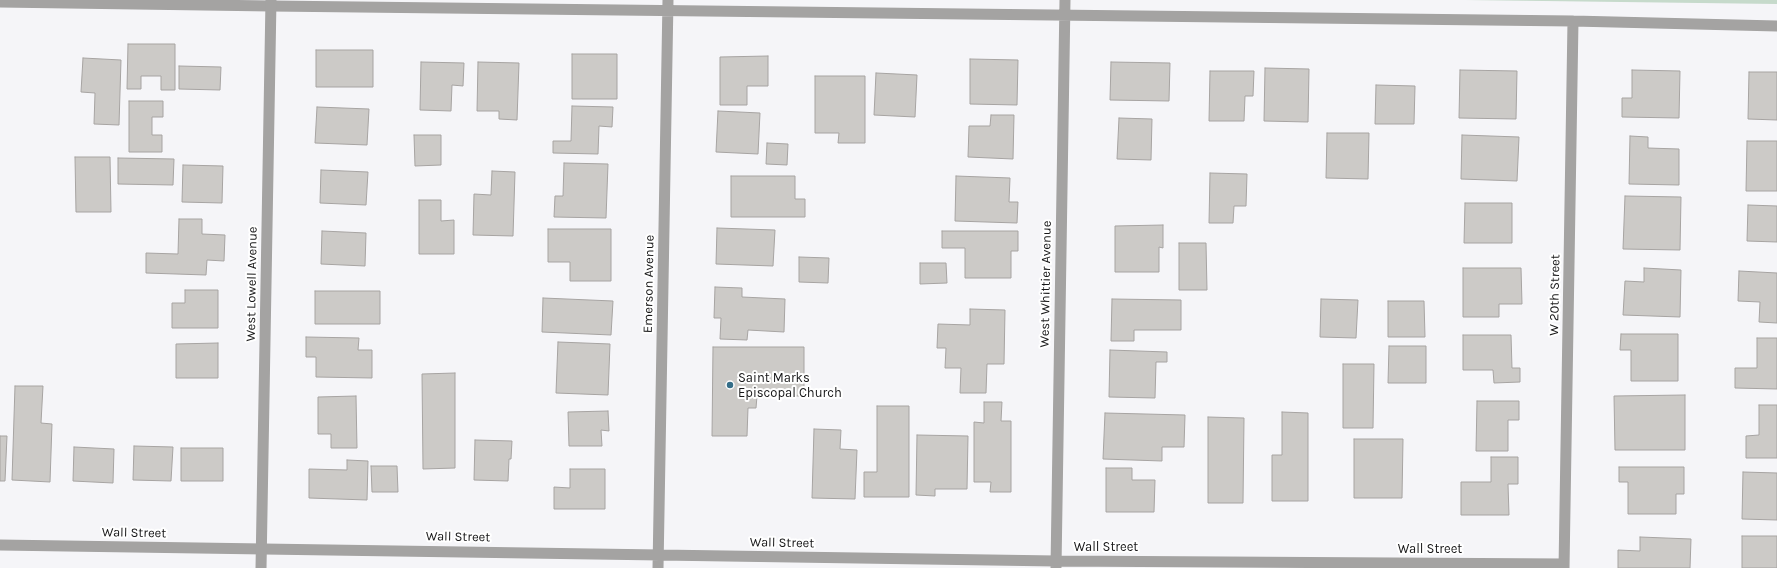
<!DOCTYPE html>
<html>
<head>
<meta charset="utf-8">
<style>
	body { margin:0 }
	canvas { display:block; background:#f5f5f8 }
</style>
</head>
<body>
<canvas width="1777" height="568"></canvas>
<script>
const ctx = document.querySelector('canvas').getContext('2d');
ctx.lineJoin = 'round';
function paint(path, color) { ctx.fillStyle = color; ctx.fill(path, 'evenodd'); }
const shape = rows => new Path2D(rows.map(r => 'M' + r).join(''));
function stroke(path, color, width, dash) { ctx.strokeStyle = color; ctx.lineWidth = width; ctx.lineCap = dash ? 'butt' : 'round'; ctx.setLineDash(dash || []); ctx.stroke(path); }
function write(font, color, halo, rows, align = 'center') {
  ctx.font = font + ' Karla,sans-serif'; ctx.lineWidth = 4; ctx.setLineDash([]); ctx.textBaseline = 'middle'; ctx.strokeStyle = halo; ctx.fillStyle = color; for (const [text, x, y, turn = 0] of rows) {
    ctx.save(); ctx.translate(x, y); ctx.rotate((+turn || 0) * Math.PI / 180); ctx.textAlign = isNaN(turn) ? turn : align; if (halo) ctx.strokeText(text, 0, 0); ctx.fillText(text, 0, 0); ctx.restore();
  }
}
paint(shape([
	[1465,0,1777,0,1777,4]
]), '#c6dacb');
const building = shape([
	[128,44,175,44,175,90,161,90,161,76,141,76,141,89,127,89,128,44],
	[316,50,373,50,373,87,316,87,316,50],
	[572,54,617,54,617,99,572,99,572,54],
	[768,56,768,86,747,86,747,105,720,105,720,57,768,56],
	[83,58,121,60,119,125,94,124,95,93,81,92,83,58],
	[970,59,1018,60,1017,105,970,104,970,59],
	[421,62,464,63,463,86,452,85,451,111,420,110,421,62],
	[478,62,519,63,517,120,499,119,499,111,477,111,478,62],
	[1111,62,1170,63,1169,101,1110,100,1111,62],
	[179,66,221,67,220,90,179,89,179,66],
	[1265,68,1309,69,1308,122,1264,121,1265,68],
	[1460,70,1517,71,1516,119,1459,118,1460,70],
	[1632,70,1680,71,1679,118,1622,117,1622,98,1632,98,1632,70],
	[1210,71,1254,71,1253,96,1245,96,1244,121,1209,121,1210,71],
	[1749,72,1777,72,1777,120,1748,119,1749,72],
	[876,73,917,75,915,117,874,115,876,73],
	[815,76,865,76,865,143,838,143,839,133,815,133,815,76],
	[1376,85,1415,86,1414,124,1375,124,1376,85],
	[129,101,163,101,163,117,152,117,152,135,162,135,162,152,129,152,129,101],
	[572,106,613,107,612,127,599,126,598,154,553,153,553,141,571,141,572,106],
	[317,107,369,109,367,145,315,143,317,107],
	[718,111,760,113,758,154,716,152,718,111],
	[991,115,1014,115,1013,159,968,157,969,126,990,126,991,115],
	[1119,118,1152,119,1151,160,1117,159,1119,118],
	[1327,133,1369,133,1368,179,1326,178,1327,133],
	[414,135,441,135,441,165,415,166,414,135],
	[1462,135,1519,137,1517,181,1461,179,1462,135],
	[1630,136,1648,137,1648,148,1679,149,1679,185,1629,184,1630,136],
	[1747,141,1777,141,1777,191,1746,191,1747,141],
	[767,143,788,144,787,165,766,164,767,143],
	[75,157,110,157,111,212,76,212,75,157],
	[118,158,174,159,173,185,118,184,118,158],
	[564,163,608,164,606,218,554,217,555,196,563,196,564,163],
	[183,165,223,166,222,203,182,202,183,165],
	[321,170,368,172,366,205,320,203,321,170],
	[492,171,515,172,513,236,473,235,474,194,491,195,492,171],
	[1210,173,1247,174,1246,206,1234,206,1233,223,1209,223,1210,173],
	[731,176,795,176,795,199,805,199,805,217,731,217,731,176],
	[956,176,1010,178,1009,202,1018,202,1017,223,955,221,956,176],
	[1625,196,1681,197,1680,250,1623,249,1625,196],
	[419,200,441,200,441,221,454,220,454,254,419,254,419,200],
	[1465,203,1512,203,1512,243,1464,243,1465,203],
	[1748,205,1777,206,1777,242,1747,241,1748,205],
	[179,219,202,219,202,234,225,235,224,261,207,260,206,275,146,273,146,253,178,254,179,219],
	[1163,225,1163,248,1159,247,1159,272,1115,272,1115,226,1163,225],
	[717,228,775,230,773,266,716,264,717,228],
	[548,229,611,229,611,281,570,281,570,262,548,262,548,229],
	[322,231,366,233,365,266,321,264,322,231],
	[942,231,1018,231,1018,251,1011,251,1011,278,965,278,965,248,942,248,942,231],
	[1179,243,1206,243,1207,290,1179,290,1179,243],
	[799,257,829,258,828,283,799,282,799,257],
	[920,263,946,263,947,283,920,284,920,263],
	[1463,268,1521,268,1522,304,1499,304,1499,317,1463,317,1463,268],
	[1644,268,1681,270,1680,317,1623,315,1625,281,1644,282,1644,268],
	[1739,271,1777,273,1777,323,1759,322,1760,302,1738,301,1739,271],
	[715,287,742,288,742,297,785,299,784,332,748,330,747,340,720,339,721,318,714,318,715,287],
	[185,290,218,290,218,328,172,328,172,303,185,303,185,290],
	[315,291,380,291,380,324,315,324,315,291],
	[543,298,613,301,611,335,542,332,543,298],
	[1112,299,1181,300,1181,330,1134,330,1134,341,1111,341,1112,299],
	[1321,299,1358,300,1356,338,1320,337,1321,299],
	[1388,301,1424,301,1425,337,1388,337,1388,301],
	[970,309,1005,310,1004,364,987,364,986,393,960,393,961,368,945,368,946,348,937,348,938,324,970,325,970,309],
	[1621,334,1678,334,1678,381,1631,381,1631,350,1620,350,1621,334],
	[1463,335,1511,335,1512,368,1520,368,1520,382,1494,383,1493,370,1463,370,1463,335],
	[306,337,359,338,358,350,372,350,372,378,316,377,316,357,306,357,306,337],
	[1757,338,1777,338,1777,389,1735,388,1735,368,1757,368,1757,338],
	[558,342,610,344,608,395,556,393,558,342],
	[218,343,218,378,176,378,176,344,218,343],
	[1389,346,1426,346,1426,383,1388,383,1389,346],
	[713,347,804,347,804,396,757,396,756,408,748,408,747,436,712,436,713,347],
	[1110,350,1167,352,1167,362,1156,362,1155,398,1109,397,1110,350],
	[1343,364,1374,364,1373,428,1343,428,1343,364],
	[455,373,455,468,423,469,422,374,455,373],
	[15,386,43,386,41,423,52,424,50,482,12,480,15,386],
	[1685,395,1685,450,1615,450,1614,396,1685,395],
	[356,396,357,448,331,448,331,434,318,434,318,397,356,396],
	[1477,401,1519,401,1519,420,1508,420,1508,451,1476,451,1477,401],
	[984,402,1002,402,1001,421,1011,421,1011,492,990,492,991,482,974,482,974,422,984,423,984,402],
	[1759,405,1777,405,1777,458,1746,458,1746,436,1759,435,1759,405],
	[877,406,909,406,909,497,864,497,864,472,877,472,877,406],
	[608,411,609,431,601,430,602,446,569,446,568,412,608,411],
	[1282,412,1308,413,1308,501,1272,501,1272,455,1282,455,1282,412],
	[1105,413,1185,415,1184,447,1162,447,1162,461,1103,459,1105,413],
	[1208,417,1244,418,1243,503,1208,503,1208,417],
	[814,429,841,430,840,449,857,450,855,499,812,498,814,429],
	[917,435,968,436,967,489,935,489,935,496,916,495,917,435],
	[0,436,7,436,5,481,0,481,0,436],
	[1354,439,1403,439,1402,498,1354,498,1354,439],
	[475,440,512,441,511,459,509,459,508,481,474,480,475,440],
	[134,446,173,447,171,481,133,480,134,446],
	[74,447,114,449,113,483,73,481,74,447],
	[181,448,223,448,223,481,181,481,181,448],
	[1491,457,1518,457,1518,484,1508,484,1509,515,1461,515,1461,482,1491,482,1491,457],
	[347,460,368,461,367,500,309,498,309,469,347,470,347,460],
	[371,466,397,466,398,492,372,492,371,466],
	[1619,467,1684,467,1684,494,1676,494,1676,514,1628,514,1628,482,1619,482,1619,467],
	[1106,468,1132,468,1132,480,1155,480,1154,512,1106,512,1106,468],
	[570,469,605,469,605,509,554,509,554,487,570,488,570,469],
	[1743,472,1777,473,1777,520,1742,519,1743,472],
	[1742,536,1777,536,1777,568,1742,568,1742,536],
	[1640,537,1691,539,1690,568,1618,568,1618,550,1640,551,1640,537]
]);
paint(building, '#cccac7');
stroke(building, '#a7a4a2', 1);
stroke(shape([
	[0,2,271,6,1573,21,1777,26],
	[0,545,1056,561,1564,564],
	[1056,567,1065,0],
	[658,568,668,0],
	[1564,568,1573,21]
]), '#a4a3a2', 11);
stroke(shape([
	[261,568,271,0]
]), '#a4a3a2', 11);
for (const [x, y, r, color] of [
	[730,385,4,"#356e88"]
]) { const dot = new Path2D(); dot.arc(x, y, r, 0, 2 * Math.PI); ctx.fillStyle = color; ctx.fill(dot); stroke(dot, '#fff', 1.5); }
write('13px', '#161617', '#fff', [
	["West Lowell Avenue",252,284,-89],
	["Emerson Avenue",649,284,-89],
	["West Whittier Avenue",1046,284,-89],
	["W 20th Street",1555,295,-89],
	["Wall Street",134,533,1],
	["Wall Street",458,537,1],
	["Wall Street",782,543,1],
	["Wall Street",1106,547],
	["Wall Street",1430,549]
]);
write('13px', '#161617', '#fff', [
	["Saint Marks",738,378],
	["Episcopal Church",738,393]
], 'left');
</script>
</body>
</html>
